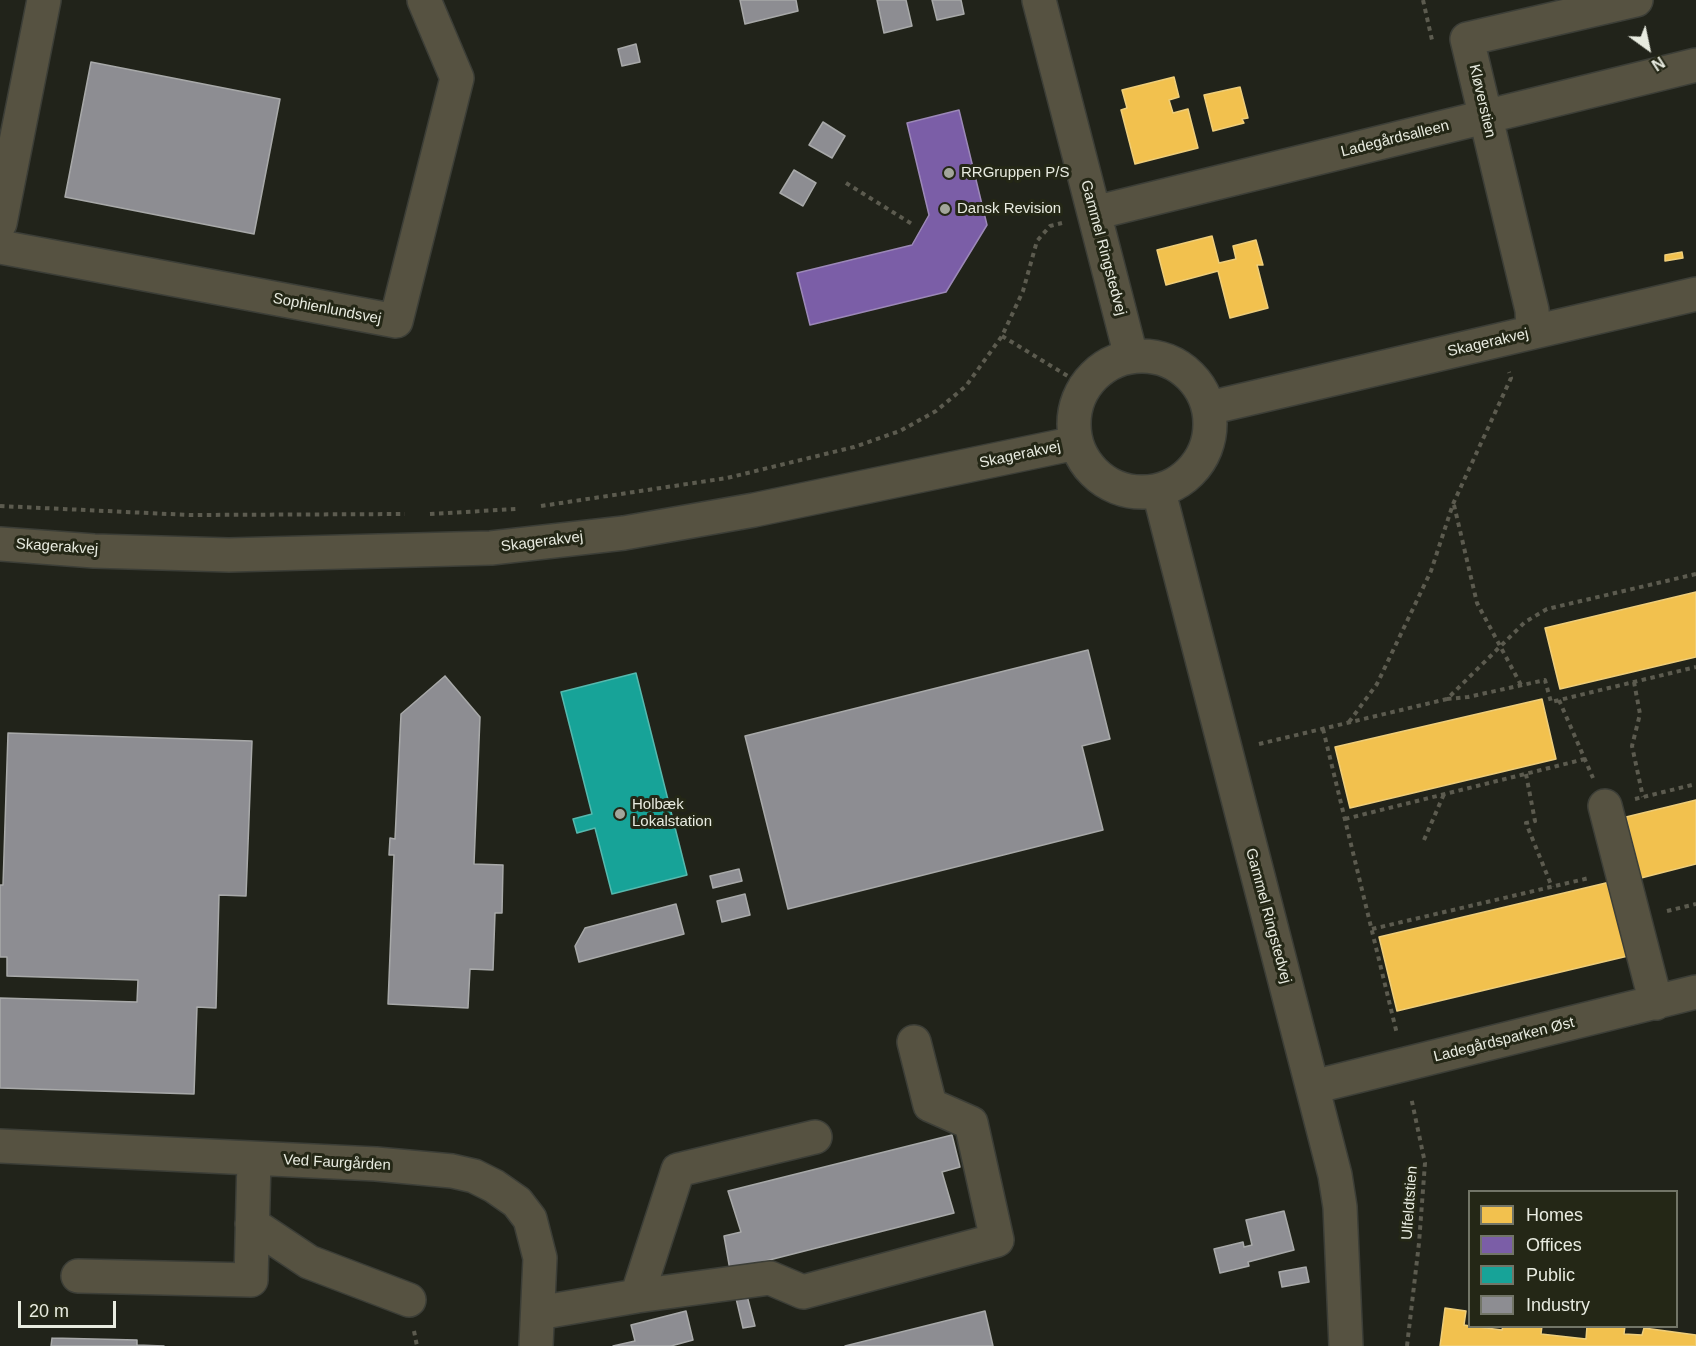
<!DOCTYPE html>
<html>
<head>
<meta charset="utf-8">
<style>
	body { margin:0 }
	#map { position:relative; width:1696px; height:1346px; overflow:hidden; background:#21231a; font-family:Helvetica,sans-serif }
	canvas { display:block }
	.legend { position:absolute; left:1468px; top:1190px; width:210px; height:138px; box-sizing:border-box; background:#242716; border:2px solid #727567; margin:0; padding:8px 10px; list-style:none; font-size:18px; color:#e8ebe0 }
	.legend li { display:flex; align-items:center; gap:12px; height:30px }
	.legend b { width:30px; border:2px solid #727567 }
	.north { position:absolute; left:1618px; top:18px; width:60px; height:60px; -webkit-text-stroke:4px #242716; paint-order:stroke; rotate:147deg; font-size:16px; font-weight:700; line-height:24px; text-align:center; color:#e8ebe0 }
	.north::after { content:''; display:block; margin:auto; width:21px; height:27px; background:#e8ebe0; clip-path:polygon(50% 0,100% 100%,50% 72%,0 100%) }
	.scale { position:absolute; left:18px; top:1301px; width:98px; height:27px; box-sizing:border-box; border:3px solid #e8ebe0; border-top:0; padding-left:8px; font-size:18px; line-height:21px; white-space:nowrap; color:#e8ebe0; -webkit-text-stroke:4px #242716; paint-order:stroke }
</style>
</head>
<body>
<div id="map">
<canvas width="1696" height="1346"></canvas>
<ul class="legend">
<li><b style="height:16px;background:#f2c14e"></b>Homes</li>
<li><b style="height:16px;background:#7b5ea7"></b>Offices</li>
<li><b style="height:16px;background:#17a398"></b>Public</li>
<li><b style="height:16px;background:#8d8d92"></b>Industry</li>
</ul>
<div class="north">N</div>
<div class="scale">20 m</div>
</div>
<script>
const ctx = document.querySelector('canvas').getContext('2d');
ctx.lineJoin = 'round';
function paint(path, color) { ctx.fillStyle = color; ctx.fill(path, 'evenodd'); }
const shape = rows => new Path2D(rows.map(r => 'M' + r).join(''));
function stroke(path, color, width, dash) { ctx.strokeStyle = color; ctx.lineWidth = width; ctx.lineCap = dash ? 'butt' : 'round'; ctx.setLineDash(dash || []); ctx.stroke(path); }
function write(font, color, halo, rows, align = 'center') {
  ctx.font = font + ' Helvetica,sans-serif'; ctx.lineWidth = 6; ctx.setLineDash([]); ctx.textBaseline = 'middle'; ctx.strokeStyle = halo; ctx.fillStyle = color; for (const [text, x, y, turn = 0] of rows) {
    ctx.save(); ctx.translate(x, y); ctx.rotate((+turn || 0) * Math.PI / 180); ctx.textAlign = isNaN(turn) ? turn : align; if (halo) ctx.strokeText(text, 0, 0); ctx.fillText(text, 0, 0); ctx.restore();
  }
}
const homes = shape([
	[1174,77,1179,97,1169,100,1173,113,1188,109,1198,148,1135,164,1121,110,1127,108,1122,90,1174,77],
	[1240,87,1248,118,1242,119,1244,123,1213,131,1204,95,1240,87],
	[1212,236,1219,263,1236,259,1233,246,1256,240,1263,265,1257,265,1268,308,1230,318,1218,271,1166,285,1157,250,1212,236],
	[1682,252,1683,258,1665,261,1665,255,1682,252],
	[1696,592,1696,657,1560,689,1545,628,1696,592],
	[1542,699,1556,759,1350,808,1335,747,1542,699],
	[1696,800,1696,864,1641,878,1626,817,1696,800],
	[1610,882,1628,956,1397,1011,1379,937,1610,882],
	[1445,1308,1466,1311,1464,1325,1470,1326,1502,1330,1503,1326,1542,1326,1541,1334,1586,1339,1587,1326,1625,1326,1624,1334,1642,1335,1644,1328,1696,1335,1696,1346,1440,1346,1445,1308]
]);
paint(homes, '#f2c14e');
stroke(homes, '#efce7a', 1.5);
const offices = shape([
	[959,110,987,225,946,292,810,325,797,273,912,245,929,215,907,123,959,110]
]);
paint(offices, '#7b5ea7');
stroke(offices, '#9c88b8', 1.5);
const public = shape([
	[636,673,687,875,612,894,595,828,577,833,573,819,592,814,561,692,636,673]
]);
paint(public, '#17a398');
stroke(public, '#56b9ae', 1.5);
const industry = shape([
	[740,0,796,0,798,11,745,24,740,0],
	[877,0,906,0,912,26,884,33,877,0],
	[932,0,961,0,964,14,937,20,932,0],
	[636,44,640,62,622,66,618,49,636,44],
	[91,62,280,99,254,234,65,197,91,62],
	[823,122,845,136,832,158,809,145,823,122],
	[794,170,816,183,803,206,780,193,794,170],
	[1088,650,1110,739,1082,746,1103,830,788,909,745,736,1088,650],
	[445,676,480,717,474,864,503,865,502,913,495,913,493,970,470,969,468,1008,388,1004,394,855,389,855,390,838,395,839,401,714,445,676],
	[8,733,252,741,246,896,219,895,216,1008,197,1007,194,1094,0,1088,0,998,137,1002,138,980,7,976,7,957,0,957,0,885,3,885,8,733],
	[739,869,742,881,713,888,710,876,739,869],
	[745,894,750,915,722,922,717,901,745,894],
	[676,904,684,934,579,962,575,946,585,928,676,904],
	[952,1135,960,1167,942,1172,954,1213,730,1270,724,1236,741,1232,728,1191,952,1135],
	[1284,1211,1294,1250,1248,1262,1249,1266,1220,1273,1214,1249,1243,1242,1244,1247,1252,1245,1246,1220,1284,1211],
	[1306,1267,1309,1282,1282,1287,1279,1272,1306,1267],
	[746,1292,755,1326,743,1328,735,1294,746,1292],
	[686,1311,693,1340,671,1346,613,1346,635,1341,631,1325,686,1311],
	[985,1311,993,1346,845,1346,985,1311],
	[52,1338,137,1340,137,1345,164,1346,51,1346,52,1338]
]);
paint(industry, '#8d8d92');
stroke(industry, '#a8a9a9', 1.5);
const minor = shape([
	[1039,0,1131,356],
	[1094,213,1696,65],
	[0,223,44,0],
	[0,247,396,321,457,78,424,0],
	[1533,332,1532,310,1467,39,1636,0],
	'1074 424a68 68 0 1 1 136 0a68 68 0 1 1-136 0Z',
	[1209,408,1696,294],
	[1159,492,1335,1175,1340,1207,1346,1346],
	[0,544,94,551,229,555,491,548,624,533,754,510,1076,443],
	[1605,806,1656,1003],
	[1313,1087,1696,992],
	[0,1146,376,1164,452,1171,474,1176,494,1186,517,1202,530,1219,540,1258,536,1346],
	[252,1224,309,1262,409,1300],
	[78,1276,251,1280,254,1159],
	[637,1296,770,1278,803,1292,997,1240,971,1123,930,1105,914,1042],
	[538,1313,637,1296,678,1170,815,1137]
]);
stroke(minor, '#3c3e37', 36);
stroke(shape([
	[1423,0,1432,40],
	[846,183,912,224],
	[1002,336,1084,386],
	[1454,505,1477,603,1521,685],
	[0,506,190,515,405,514],
	[541,506,727,478,854,447,900,431,936,411,966,386,1002,336,1023,291,1037,241,1050,226,1062,223],
	[430,514,516,509],
	[1634,682,1640,714,1632,746,1643,797],
	[1447,699,1468,697,1545,680,1551,702,1696,667],
	[1559,700,1593,778],
	[1349,722,1377,684,1431,571,1453,504,1511,378,1509,372],
	[1323,729,1397,1034],
	[1259,744,1447,699,1525,622,1547,609,1696,574],
	[1526,774,1535,821,1526,823,1552,887],
	[1635,799,1696,784],
	[1345,819,1585,759],
	[1424,840,1444,794],
	[1667,911,1696,904],
	[1372,929,1589,878],
	[414,1331,417,1346],
	[1407,1346,1419,1243,1425,1163,1411,1097]
]), '#5c5b4f', 4, [4.5, 4.5]);
stroke(minor, '#565241', 33);
for (const [x, y, r, color] of [
	[949,173,6,"#a2a59b"],
	[945,209,6,"#a2a59b"],
	[620,814,6,"#a2a59b"]
]) { const dot = new Path2D(); dot.arc(x, y, r, 0, 2 * Math.PI); ctx.fillStyle = color; ctx.fill(dot); stroke(dot, '#242716', 2); }
write('15px', '#e8ebe0', '#242716', [
	["Kløverstien",1482,101,77],
	["Ladegårdsalleen",1395,139,-14],
	["Gammel Ringstedvej",1103,248,75],
	["Sophienlundsvej",327,309,11],
	["Skagerakvej",1488,343,-13],
	["Skagerakvej",1020,455,-12],
	["Skagerakvej",542,542,-7],
	["Skagerakvej",57,547,4],
	["Gammel Ringstedvej",1268,916,75],
	["Ladegårdsparken Øst",1504,1040,-14],
	["Ved Faurgården",337,1163,3],
	["Ulfeldtstien",1410,1203,-86]
]);
write('15px', '#e8ebe0', '#242716', [
	["RRGruppen P/S",961,173],
	["Dansk Revision",957,209],
	["Holbæk",632,805],
	["Lokalstation",632,822]
], 'left');
</script>
</body>
</html>
